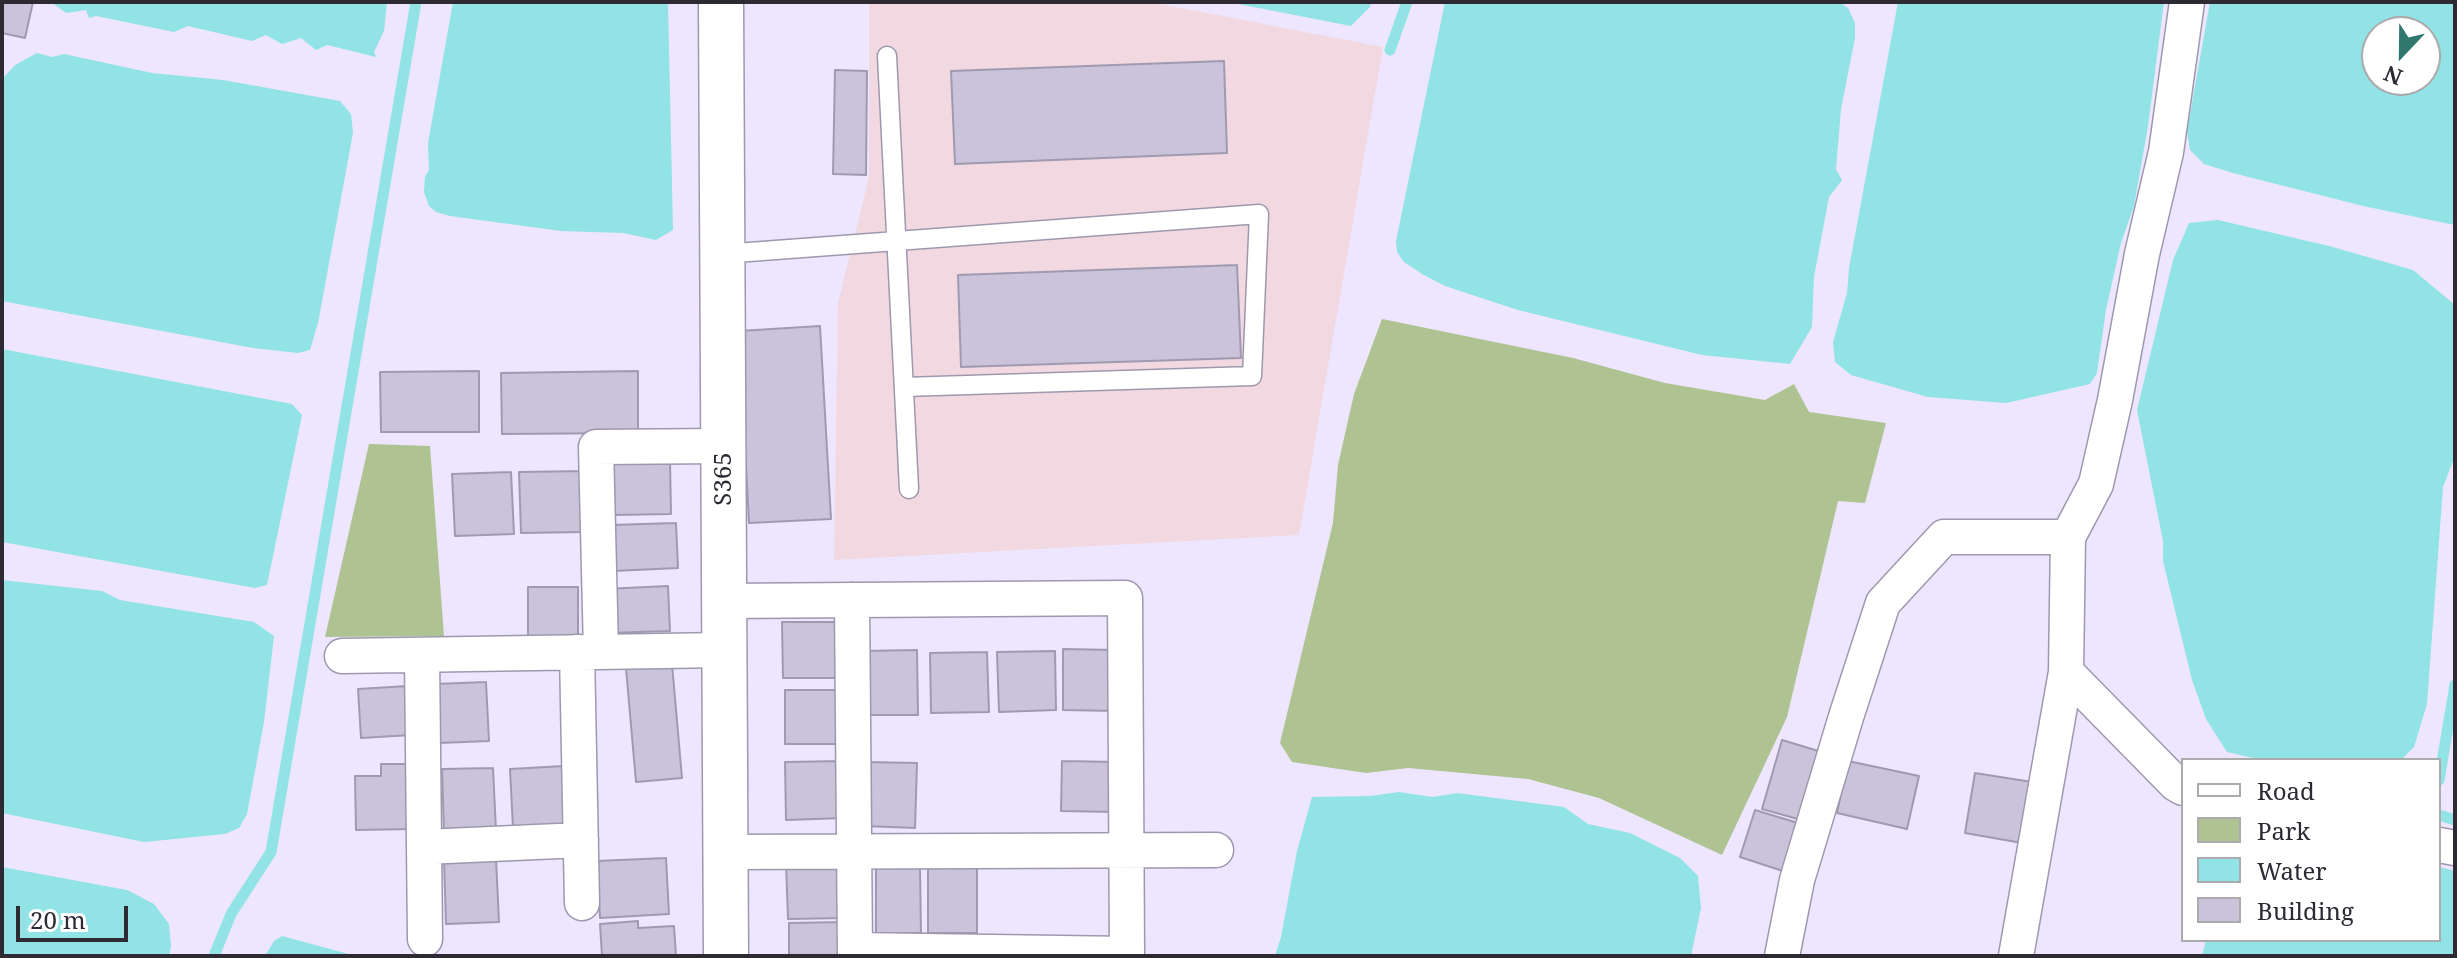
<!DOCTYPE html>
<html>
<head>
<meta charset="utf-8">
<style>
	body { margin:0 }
	#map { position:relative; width:2457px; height:958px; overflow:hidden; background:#ede6fe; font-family:"Noto Serif",serif }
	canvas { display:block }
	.frame { position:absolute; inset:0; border:4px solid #2d2a33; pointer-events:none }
	.legend { position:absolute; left:2181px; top:758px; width:260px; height:184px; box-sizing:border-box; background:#fff; border:2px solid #abaaad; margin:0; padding:10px 14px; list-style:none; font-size:24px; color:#2d2a33 }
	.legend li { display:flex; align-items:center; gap:16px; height:40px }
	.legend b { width:40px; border:2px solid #abaaad }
	.north { position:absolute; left:2361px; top:16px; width:80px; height:80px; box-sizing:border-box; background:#fff; border:2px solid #abaaad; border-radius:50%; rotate:202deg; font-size:22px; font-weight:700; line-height:32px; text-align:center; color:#2d2a33 }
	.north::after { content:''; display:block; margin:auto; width:28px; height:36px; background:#30776e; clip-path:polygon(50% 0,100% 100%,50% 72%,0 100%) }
	.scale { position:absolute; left:16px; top:906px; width:112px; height:36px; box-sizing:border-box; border:4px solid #2d2a33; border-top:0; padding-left:10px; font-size:24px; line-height:28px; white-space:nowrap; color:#2d2a33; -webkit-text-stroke:6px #fff; paint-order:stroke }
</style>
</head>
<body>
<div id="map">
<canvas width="2457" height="958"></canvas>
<div class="frame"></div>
<ul class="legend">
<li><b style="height:10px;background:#fff"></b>Road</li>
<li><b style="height:22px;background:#aec292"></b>Park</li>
<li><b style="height:22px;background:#91e3e5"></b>Water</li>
<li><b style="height:22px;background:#cac3da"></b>Building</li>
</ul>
<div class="north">N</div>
<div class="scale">20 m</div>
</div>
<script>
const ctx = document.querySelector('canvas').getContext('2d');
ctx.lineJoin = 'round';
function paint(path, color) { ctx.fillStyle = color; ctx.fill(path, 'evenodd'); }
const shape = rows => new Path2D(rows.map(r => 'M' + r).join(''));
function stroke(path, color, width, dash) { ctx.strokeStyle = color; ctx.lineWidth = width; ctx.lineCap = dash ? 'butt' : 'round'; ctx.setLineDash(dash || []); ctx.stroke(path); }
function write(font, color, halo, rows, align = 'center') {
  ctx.font = font + ' "Noto Serif",serif'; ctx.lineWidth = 6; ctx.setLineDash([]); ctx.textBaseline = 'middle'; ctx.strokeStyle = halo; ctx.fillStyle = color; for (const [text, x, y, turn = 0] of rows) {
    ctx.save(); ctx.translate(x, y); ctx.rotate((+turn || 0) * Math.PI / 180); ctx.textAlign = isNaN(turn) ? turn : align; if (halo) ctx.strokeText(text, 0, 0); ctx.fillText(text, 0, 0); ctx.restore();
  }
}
paint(shape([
	[869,2,1150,2,1383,47,1299,535,834,560,838,303,869,177]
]), '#f2d9e1');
paint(shape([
	[1382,319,1573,358,1665,383,1765,400,1794,384,1809,412,1886,423,1865,503,1838,501,1787,717,1722,855,1599,798,1528,779,1408,768,1366,773,1292,762,1280,743,1333,523,1338,465,1354,394],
	[369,444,430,446,444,636,325,637]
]), '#aec292');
paint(shape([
	[51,2,387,2,384,31,374,52,376,57,327,45,316,50,301,38,282,44,266,35,252,41,188,26,174,32,96,16,89,18,86,10,66,13],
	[453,2,668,2,673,230,656,240,623,233,561,231,450,216,436,212,429,206,424,192,425,177,429,170,428,143],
	[1228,2,1371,2,1370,7,1351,26],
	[1445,2,1839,2,1848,8,1855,23,1855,38,1841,109,1836,169,1842,180,1829,197,1814,277,1812,327,1790,364,1702,355,1518,310,1445,286,1422,274,1404,262,1397,252,1396,241],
	[1898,2,2164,2,2148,126,2134,206,2121,243,2106,310,2097,373,2090,384,2006,403,1928,397,1851,375,1835,362,1833,342,1847,293,1849,268],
	[2210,2,2455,2,2455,225,2363,206,2233,173,2204,164,2190,150,2187,131],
	[2377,32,2425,32,2425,80,2377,80],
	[37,53,52,57,64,54,152,73,223,80,340,101,351,114,353,133,318,323,310,350,298,353,253,348,2,301,2,79,15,65],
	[2218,220,2329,246,2413,270,2455,305,2455,456,2443,487,2427,704,2414,747,2401,760,2262,760,2227,752,2206,719,2192,680,2163,561,2163,541,2137,410,2173,260,2189,223],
	[2,349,292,404,302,415,267,585,255,588,2,542],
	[2,580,102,591,120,600,254,622,274,636,264,722,247,814,239,828,225,834,144,842,2,813],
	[1399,792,1433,797,1457,793,1564,807,1588,824,1630,833,1680,858,1698,876,1701,908,1691,956,1275,956,1281,937,1297,851,1312,797,1370,796],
	[2,867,127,890,154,904,169,924,171,946,169,956,2,956],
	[2439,867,2455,871,2455,956,2202,956,2206,940,2439,940],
	[282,936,356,956,265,956,274,941]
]), '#91e3e5');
stroke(shape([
	[1390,50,1407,2],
	[2439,780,2455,685],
	[2439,815,2455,820],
	[214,956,231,914,271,852,416,2]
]), '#91e3e5', 11);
const building = shape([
	[2,2,33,2,25,38,2,33,2,2],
	[1224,61,1227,153,955,164,951,71,1224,61],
	[835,70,867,71,866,175,833,174,835,70],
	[1237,265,1241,358,961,367,958,275,1237,265],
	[820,326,831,519,749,523,739,331,820,326],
	[479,371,479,432,381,432,380,372,479,371],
	[638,371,638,433,502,434,501,373,638,371],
	[670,460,671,514,612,515,611,462,670,460],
	[584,471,585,532,521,533,519,472,584,471],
	[511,472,514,534,455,536,452,474,511,472],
	[676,523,678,568,613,571,611,525,676,523],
	[668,586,670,631,607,633,605,589,668,586],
	[528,587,578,587,578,639,528,639,528,587],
	[782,622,841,622,841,678,783,678,782,622],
	[1063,649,1115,650,1115,711,1063,710,1063,649],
	[917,650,918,715,863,715,863,651,917,650],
	[1055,651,1056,710,999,712,997,652,1055,651],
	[987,652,989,712,931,713,930,653,987,652],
	[672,664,682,778,636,782,626,668,672,664],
	[486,682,489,741,439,743,435,684,486,682],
	[408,686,411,735,361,738,358,689,408,686],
	[785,690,839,690,839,744,785,744,785,690],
	[1782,740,1825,753,1805,821,1762,809,1782,740],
	[844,761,845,818,786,820,785,762,844,761],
	[1062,761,1117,762,1116,812,1061,811,1062,761],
	[1848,761,1919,776,1907,829,1837,813,1848,761],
	[865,762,917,763,915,828,864,826,865,762],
	[381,764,415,764,415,829,356,830,355,776,381,776,381,764],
	[564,766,567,825,513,828,510,769,564,766],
	[493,768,496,831,444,833,442,769,493,768],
	[1975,773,2032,782,2022,843,1965,833,1975,773],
	[1755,810,1808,826,1792,874,1740,857,1755,810],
	[666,858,669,914,600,918,597,861,666,858],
	[496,859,499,922,446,924,444,860,496,859],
	[844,862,846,918,788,919,786,863,844,862],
	[928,866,977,867,977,933,928,933,928,866],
	[920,867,921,933,876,933,876,868,920,867],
	[638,921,638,928,674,926,676,956,602,956,600,924,638,921],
	[847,922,848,956,789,956,789,923,847,922]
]);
paint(building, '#cac3da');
stroke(building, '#a09ab0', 2);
const service = shape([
	[887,56,909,489],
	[722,254,1259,214,1252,376,904,387]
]);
const minor = shape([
	[852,600,855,956],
	[724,601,1125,598,1127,956],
	[577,652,582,903],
	[601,652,596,447,724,446],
	[422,655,425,939],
	[342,656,724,650],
	[2183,788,2176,784,2066,672,2068,537,2096,484,2115,400,2142,254,2166,152,2187,2],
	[2439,845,2455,848],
	[424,847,581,840],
	[726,852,1216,850],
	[855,950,1127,954],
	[1782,956,1797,880,1846,717,1883,603,1944,537,2068,537],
	[2016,956,2066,672]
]);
const tertiary = shape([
	[721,2,726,956]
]);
stroke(service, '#9e98ae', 21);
stroke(minor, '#9e98ae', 37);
stroke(tertiary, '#9e98ae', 47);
stroke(service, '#fff', 18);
stroke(minor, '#fff', 34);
stroke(tertiary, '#fff', 44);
write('24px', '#2d2a33', '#fff', [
	["S365",724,479,-90]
]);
</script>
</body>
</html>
